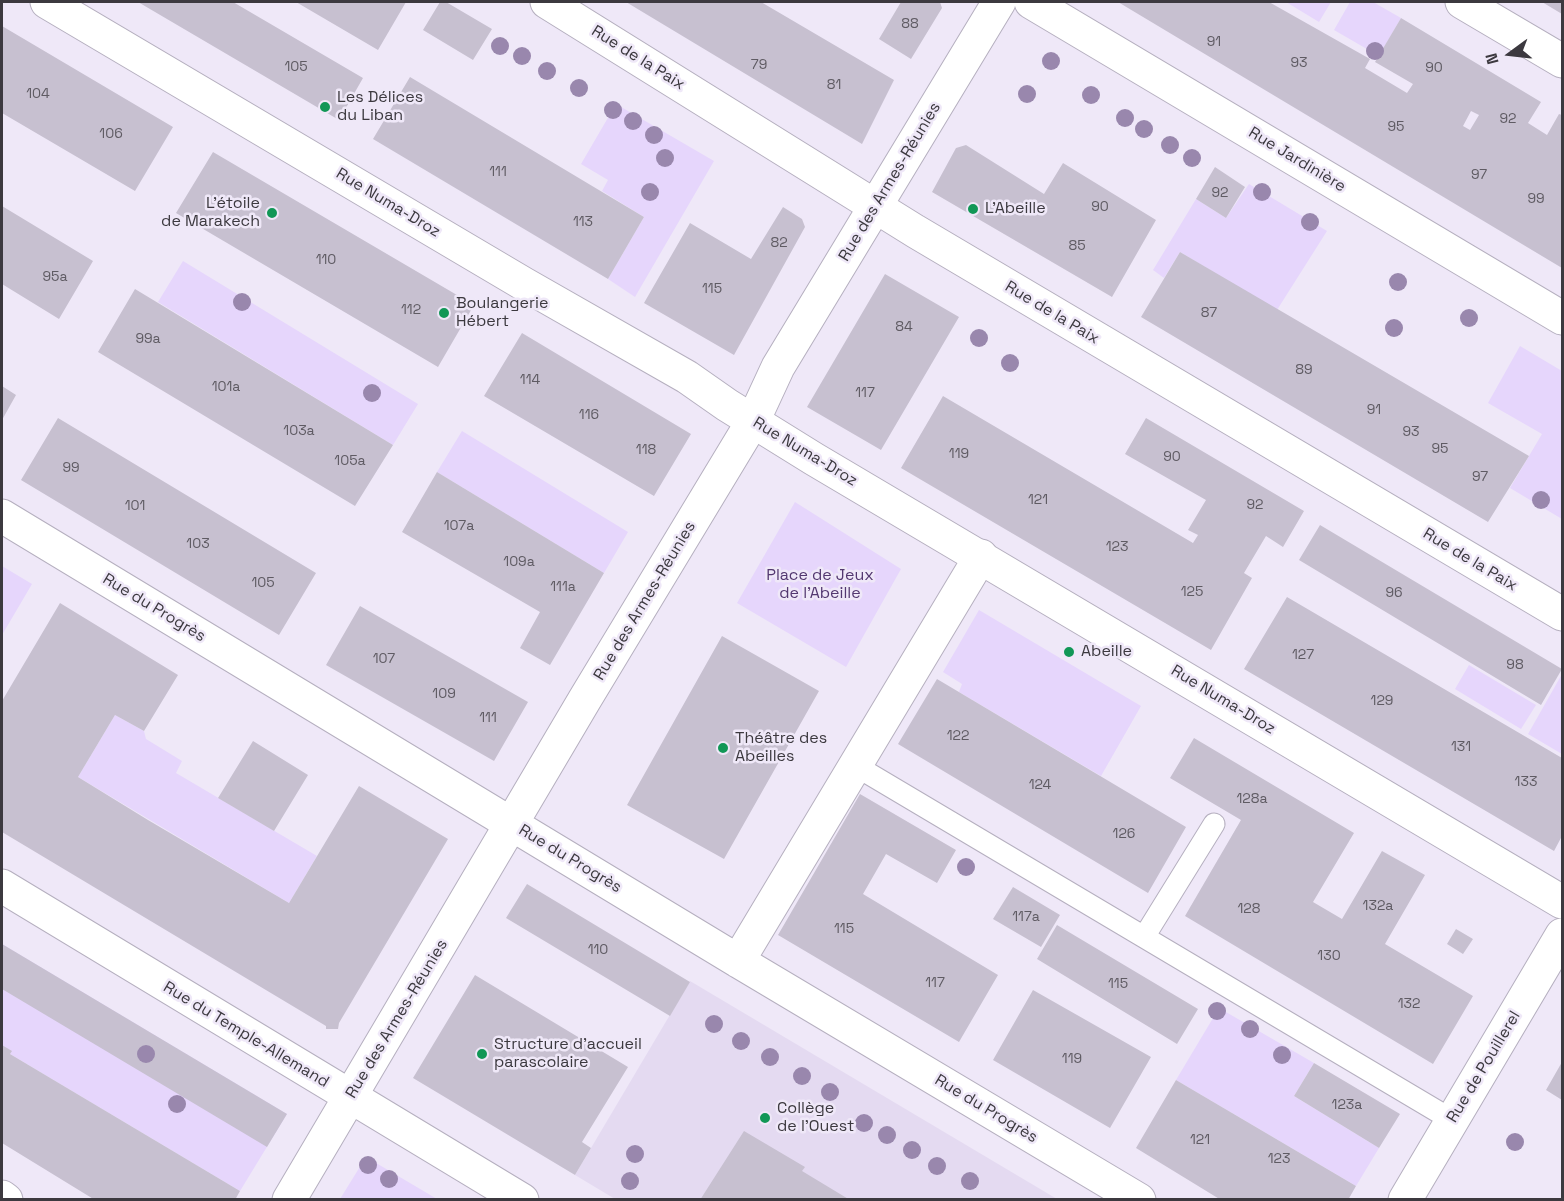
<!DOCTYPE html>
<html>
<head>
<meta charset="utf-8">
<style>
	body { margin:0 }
	#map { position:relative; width:1564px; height:1201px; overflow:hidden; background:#efe8f8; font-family:"Space Grotesk",sans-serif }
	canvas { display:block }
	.frame { position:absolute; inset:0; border:3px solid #3c393f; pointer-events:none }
	.north { position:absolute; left:1480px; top:24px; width:60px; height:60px; -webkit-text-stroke:4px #efe8f8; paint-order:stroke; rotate:255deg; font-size:16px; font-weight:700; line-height:24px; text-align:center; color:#3c393f }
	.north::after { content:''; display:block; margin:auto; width:21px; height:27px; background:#3c393f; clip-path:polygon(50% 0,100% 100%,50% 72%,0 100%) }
</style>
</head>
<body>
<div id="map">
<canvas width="1564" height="1201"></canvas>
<div class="frame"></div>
<div class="north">N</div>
</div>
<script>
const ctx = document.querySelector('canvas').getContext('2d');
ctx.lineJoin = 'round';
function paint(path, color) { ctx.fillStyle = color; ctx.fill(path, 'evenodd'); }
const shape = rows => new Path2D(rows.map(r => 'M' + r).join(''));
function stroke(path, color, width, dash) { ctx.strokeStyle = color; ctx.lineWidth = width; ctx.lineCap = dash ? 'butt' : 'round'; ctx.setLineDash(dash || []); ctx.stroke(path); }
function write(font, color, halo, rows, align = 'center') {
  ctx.font = font + ' "Space Grotesk",sans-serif'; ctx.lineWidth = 5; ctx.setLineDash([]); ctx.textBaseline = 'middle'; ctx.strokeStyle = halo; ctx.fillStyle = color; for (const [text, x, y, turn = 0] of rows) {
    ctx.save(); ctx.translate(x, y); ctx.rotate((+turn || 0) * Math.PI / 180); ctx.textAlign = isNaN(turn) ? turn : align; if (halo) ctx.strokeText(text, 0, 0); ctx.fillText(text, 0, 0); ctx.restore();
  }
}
paint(shape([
	[690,981,1057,1199,615,1199,575,1175]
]), '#e4daf1');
paint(shape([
	[1286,2,1331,2,1319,22],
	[1350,2,1373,2,1401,18,1379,56,1334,30],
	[616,104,714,161,635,297,608,279,644,217,602,191,608,180,581,164],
	[1249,184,1327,231,1277,310,1180,252,1164,278,1153,270,1196,199,1226,218],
	[183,261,418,404,393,445,158,302],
	[1520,346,1562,371,1562,519,1510,488,1542,434,1488,403],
	[462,431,628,532,604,573,437,472],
	[795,502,901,569,846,667,737,603],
	[2,566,32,584,2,635],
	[979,610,1141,706,1101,776,959,692,962,684,943,672],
	[1469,665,1536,705,1521,729,1455,689],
	[1562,674,1562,754,1528,734],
	[115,715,144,731,146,739,182,761,176,773,317,856,289,903,78,777],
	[2,944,287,1114,240,1191,10,1054,11,1051,2,1045],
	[1219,1008,1314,1063,1294,1096,1379,1148,1356,1186,1176,1080],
	[366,1157,437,1199,340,1199]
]), '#e6d6fc');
paint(shape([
	[138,2,233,2,363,78,339,120],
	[296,2,406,2,378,50],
	[440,2,446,2,492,29,473,60,423,30],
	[626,2,761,2,894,80,862,144],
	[901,2,940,2,942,8,911,59,879,39],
	[1118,2,1269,2,1370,59,1365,68,1407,93,1413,84,1375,62,1401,18,1541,102,1528,123,1547,135,1559,114,1562,115,1562,268],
	[1471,111,1479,115,1470,130,1463,126],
	[1542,2,1562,2,1562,14],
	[2,26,173,127,135,191,2,113],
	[410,77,644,217,608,279,373,139],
	[966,145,1044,194,1063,163,1156,220,1112,297,932,192,956,148],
	[213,152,474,305,438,367,176,213],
	[1215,167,1245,187,1226,218,1196,199],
	[2,206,93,261,59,319,2,284],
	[783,207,802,219,805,227,734,355,644,303,690,223,751,259],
	[1180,252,1529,456,1488,522,1141,317],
	[885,274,959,317,881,450,807,407],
	[135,289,393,445,355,506,98,352],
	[522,333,691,434,654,496,484,396],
	[2,386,16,395,2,420],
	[943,396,1193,543,1198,535,1188,530,1206,500,1125,454,1146,418,1304,511,1283,547,1266,536,1244,573,1252,578,1211,650,901,468],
	[58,418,316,573,279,635,21,480],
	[437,472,604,573,550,665,520,648,540,612,402,532],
	[1320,525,1562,669,1541,705,1299,560],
	[1287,597,1562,758,1562,836,1554,851,1244,669],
	[60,603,178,675,144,731,115,715,78,777,148,820,289,903,359,786,448,839,339,1023,338,1029,326,1029,326,1026,2,832,2,701],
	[360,606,528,702,494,761,326,665],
	[722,636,819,691,724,859,627,805],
	[937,679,1186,827,1148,893,898,744],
	[1194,738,1354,833,1313,902,1342,919,1382,851,1425,875,1385,944,1473,996,1433,1064,1185,916,1241,820,1170,778],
	[253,741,308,775,274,831,218,798],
	[860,794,956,850,937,883,886,854,863,894,998,975,959,1042,778,935],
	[527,884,690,982,670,1016,506,918],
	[1013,887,1060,915,1041,947,993,919],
	[1057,925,1198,1009,1177,1044,1037,959],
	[1456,929,1473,939,1463,954,1447,944],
	[2,944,287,1114,267,1147,2,989],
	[475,975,628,1067,582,1142,591,1148,575,1175,413,1078],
	[1033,990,1151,1057,1110,1128,993,1060],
	[2,1045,12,1051,10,1054,240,1191,235,1200,95,1200,2,1143],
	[1562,1062,1562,1100,1546,1090],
	[1314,1063,1400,1114,1379,1148,1294,1096],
	[1176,1080,1356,1186,1348,1200,1221,1200,1136,1148],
	[744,1131,805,1167,802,1171,850,1200,700,1200]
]), '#c7c0d0');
const lane = shape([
	[856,766,1452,1120],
	[1144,937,1214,824]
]);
const street = shape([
	[547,2,915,231,1562,614],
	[1031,2,1562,318],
	[1462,2,1562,61],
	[2,516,738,961,1139,1200],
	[2,886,522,1200],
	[738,961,981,556],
	[2,1197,6,1200],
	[289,1200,585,699,753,421,778,367,999,2],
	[1405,1200,1562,935]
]);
const secondary = shape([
	[47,2,524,284,687,377,727,405,814,459,1562,902]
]);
stroke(lane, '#b5afbf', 23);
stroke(street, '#b5afbf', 35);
stroke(secondary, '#b5afbf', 35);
stroke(lane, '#fff', 21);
stroke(street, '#fff', 33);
stroke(secondary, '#fff', 33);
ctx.fillStyle = '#9987ad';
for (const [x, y] of [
	[500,46],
	[1375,51],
	[522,56],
	[1051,61],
	[547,71],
	[579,88],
	[1027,94],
	[1091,95],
	[613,110],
	[1125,118],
	[633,121],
	[1144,129],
	[654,135],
	[1170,145],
	[665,158],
	[1192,158],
	[650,192],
	[1262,192],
	[1310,222],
	[1398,282],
	[242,302],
	[1469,318],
	[1394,328],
	[979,338],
	[1010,363],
	[372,393],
	[1541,500],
	[966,867],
	[1217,1011],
	[714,1024],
	[1250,1029],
	[741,1041],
	[146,1054],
	[1282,1055],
	[770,1057],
	[802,1076],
	[830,1092],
	[177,1104],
	[864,1123],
	[887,1135],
	[1515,1142],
	[912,1150],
	[635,1154],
	[368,1165],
	[937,1166],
	[389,1179],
	[630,1181],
	[970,1181]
]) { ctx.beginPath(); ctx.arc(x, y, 9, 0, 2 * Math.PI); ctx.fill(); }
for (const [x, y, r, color] of [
	[325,107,6,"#119756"],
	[973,209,6,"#119756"],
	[272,213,6,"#119756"],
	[444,313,6,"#119756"],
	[1069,652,6,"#119756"],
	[723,748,6,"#119756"],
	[482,1054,6,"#119756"],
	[765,1118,6,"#119756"]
]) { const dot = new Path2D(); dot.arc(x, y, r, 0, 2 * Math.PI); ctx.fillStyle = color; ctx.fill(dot); stroke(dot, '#efe8f8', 2); }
write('14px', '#5f5b63', null, [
	["88",910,24],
	["91",1214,42],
	["93",1299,63],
	["79",759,65],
	["105",296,67],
	["90",1434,68],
	["81",834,85],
	["104",38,94],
	["92",1508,119],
	["95",1396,127],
	["106",111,134],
	["111",498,172],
	["97",1479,175],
	["92",1220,193],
	["99",1536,199],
	["90",1100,207],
	["113",583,222],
	["82",779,243],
	["85",1077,246],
	["110",326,260],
	["95a",55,277],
	["115",712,289],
	["112",411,310],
	["87",1209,313],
	["84",904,327],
	["99a",148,339],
	["89",1304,370],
	["114",530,380],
	["101a",226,387],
	["117",865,393],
	["91",1374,410],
	["116",589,415],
	["103a",299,431],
	["93",1411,432],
	["95",1440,449],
	["118",646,450],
	["119",959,454],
	["90",1172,457],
	["105a",350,461],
	["99",71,468],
	["97",1480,477],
	["121",1038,500],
	["92",1255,505],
	["101",135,506],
	["107a",459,526],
	["103",198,544],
	["123",1117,547],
	["109a",519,562],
	["105",263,583],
	["111a",563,587],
	["125",1192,592],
	["96",1394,593],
	["127",1303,655],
	["107",384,659],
	["98",1515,665],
	["109",444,694],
	["129",1382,701],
	["111",488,718],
	["122",958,736],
	["131",1461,747],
	["133",1526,782],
	["124",1040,785],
	["128a",1252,799],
	["126",1124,834],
	["132a",1378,906],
	["128",1249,909],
	["117a",1026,917],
	["115",844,929],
	["110",598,950],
	["130",1329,956],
	["117",935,983],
	["115",1118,984],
	["132",1409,1004],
	["119",1072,1059],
	["123a",1347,1105],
	["121",1200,1140],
	["123",1279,1159]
]);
write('16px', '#3c393f', '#efe8f8', [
	["Rue de la Paix",638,58,32],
	["Rue Jardinière",1297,160,31],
	["Rue des Armes-Réunies",890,182,-59],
	["Rue Numa-Droz",388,203,31],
	["Rue de la Paix",1052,313,31],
	["Rue Numa-Droz",805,452,31],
	["Rue de la Paix",1470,560,31],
	["Rue des Armes-Réunies",645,601,-59],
	["Rue du Progrès",154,608,31],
	["Rue Numa-Droz",1223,700,31],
	["Rue du Progrès",570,859,31],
	["Rue des Armes-Réunies",397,1019,-59],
	["Rue du Temple-Allemand",246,1035,31],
	["Rue de Pouillerel",1484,1067,-59],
	["Rue du Progrès",986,1109,31]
]);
write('16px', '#3c393f', '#efe8f8', [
	["Les Délices",337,98],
	["du Liban",337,116],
	["L'étoile",260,204,"right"],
	["de Marakech",260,222,"right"],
	["L'Abeille",985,209],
	["Boulangerie",456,304],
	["Hébert",456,322],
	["Abeille",1081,652],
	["Théâtre des",735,739],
	["Abeilles",735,757],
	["Structure d'accueil",494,1045],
	["parascolaire",494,1063],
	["Collège",777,1109],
	["de l'Ouest",777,1127]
], 'left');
write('16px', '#533870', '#efe8f8', [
	["Place de Jeux",820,576],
	["de l'Abeille",820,594]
]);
</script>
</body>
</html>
